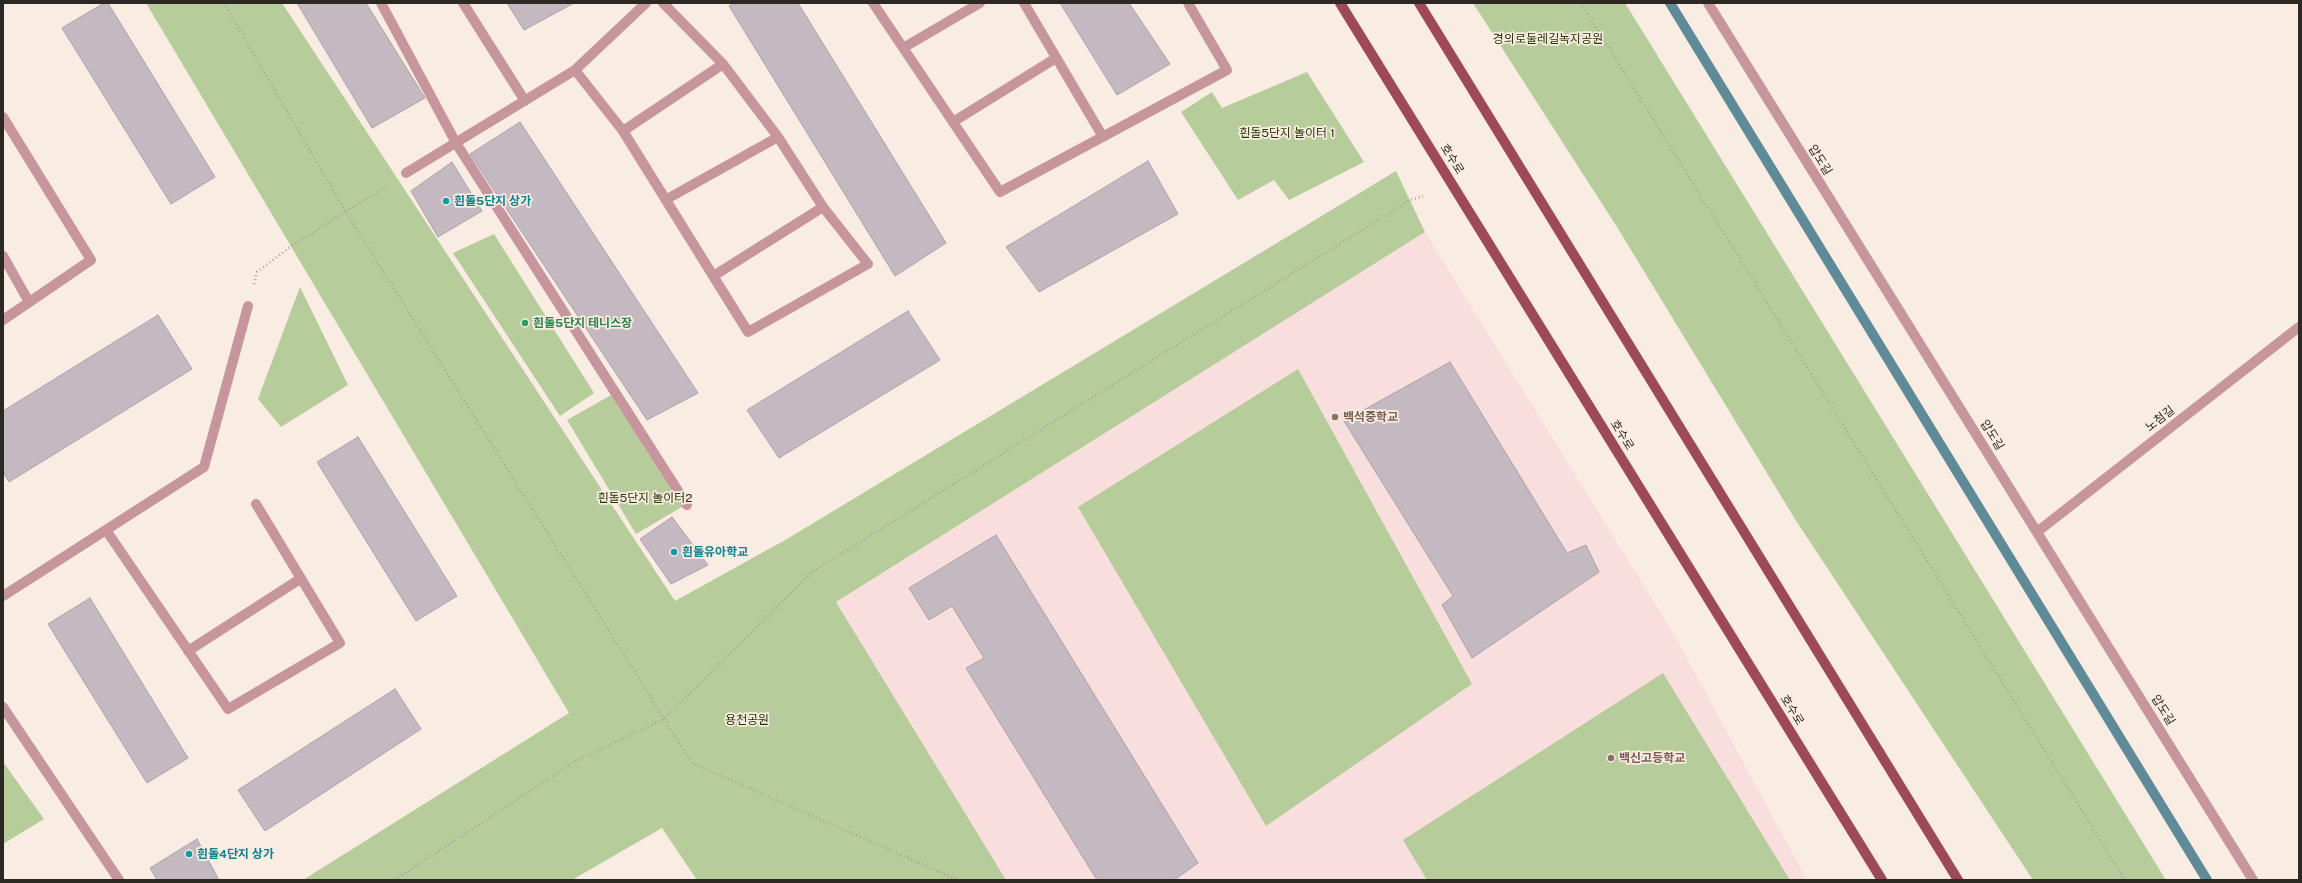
<!DOCTYPE html>
<html>
<head>
<meta charset="utf-8">
<style>
	body { margin:0 }
	#map { position:relative; width:2302px; height:883px; overflow:hidden; background:#f9ece2; font-family:"Public Sans",sans-serif }
	canvas { display:block }
	.frame { position:absolute; inset:0; border:4px solid #2c2824; pointer-events:none }
</style>
</head>
<body>
<div id="map">
<canvas width="2302" height="883"></canvas>
<div class="frame"></div>
</div>
<script>
const ctx = document.querySelector('canvas').getContext('2d');
ctx.lineJoin = 'round';
function paint(path, color) { ctx.fillStyle = color; ctx.fill(path, 'evenodd'); }
const shape = rows => new Path2D(rows.map(r => 'M' + r).join(''));
function stroke(path, color, width, dash) { ctx.strokeStyle = color; ctx.lineWidth = width; ctx.lineCap = dash ? 'butt' : 'round'; ctx.setLineDash(dash || []); ctx.stroke(path); }
function write(font, color, halo, rows, align = 'center') {
  ctx.font = font + ' "Public Sans","Noto Sans KR",sans-serif'; ctx.lineWidth = 3.5; ctx.setLineDash([]); ctx.textBaseline = 'middle'; ctx.strokeStyle = halo; ctx.fillStyle = color; for (const [text, x, y, turn = 0] of rows) {
    ctx.save(); ctx.translate(x, y); ctx.rotate((+turn || 0) * Math.PI / 180); ctx.textAlign = isNaN(turn) ? turn : align; if (halo) ctx.strokeText(text, 0, 0); ctx.fillText(text, 0, 0); ctx.restore();
  }
}
paint(shape([
	[1425,232,1675,636,1807,880,1006,880,836,602]
]), '#f9dede');
paint(shape([
	[146,3,282,3,675,601,787,539,1396,171,1425,232,836,602,1006,880,697,880,662,828,572,880,303,880,569,713],
	[1473,3,1625,3,2166,880,2033,880,1795,519,1617,227],
	[1307,72,1364,162,1289,200,1274,180,1238,200,1181,112,1212,92,1222,108],
	[494,234,594,393,560,416,453,253],
	[300,287,348,385,281,427,258,399],
	[1298,369,1472,684,1266,826,1078,507],
	[611,395,682,507,636,534,567,420],
	[1663,673,1790,880,1427,880,1403,840],
	[3,762,44,819,3,844]
]), '#b6cc9b');
stroke(shape([
	[1670,3,2207,880]
]), '#5f8b99', 10);
const building = shape([
	[104,3,108,3,215,177,171,204,62,28,104,3],
	[297,3,366,3,425,98,372,128,297,3],
	[507,3,574,3,524,30,507,3],
	[735,3,798,3,946,243,895,276,729,6,735,3],
	[1060,3,1129,3,1170,64,1117,95,1060,3],
	[520,122,698,393,647,420,470,154,520,122],
	[1148,161,1178,214,1039,292,1006,247,1148,161],
	[452,162,482,211,438,237,411,191,452,162],
	[908,311,940,360,779,458,747,410,908,311],
	[158,315,192,369,9,482,3,472,3,411,158,315],
	[1450,362,1567,553,1586,545,1599,572,1472,658,1442,605,1453,596,1344,421,1450,362],
	[358,437,457,596,416,621,317,462,358,437],
	[672,517,708,565,671,584,640,539,672,517],
	[996,535,1198,863,1174,880,1097,880,966,668,984,658,952,606,929,620,909,588,996,535],
	[90,598,188,758,147,783,48,624,90,598],
	[395,689,421,729,265,831,238,790,395,689],
	[197,839,219,880,157,880,150,868,197,839]
]);
paint(building, '#c4b8c1');
stroke(building, '#aca0aa', 1);
stroke(shape([
	[224,3,345,211,692,763,958,880],
	[1581,3,2125,880],
	[254,284,257,272,293,245,387,186],
	[395,880,574,762,664,719,812,572,1410,200,1423,196]
]), '#aaa199', 2.5, [1, 3]);
stroke(shape([
	[381,3,456,143,687,505],
	[463,3,525,101],
	[873,3,1000,192,1227,70,1188,3],
	[1024,3,1103,137],
	[1708,3,2253,880],
	[903,48,980,3],
	[575,70,623,131,748,332,868,264,823,207,778,137,723,64,663,3],
	[3,117,91,260,3,320],
	[953,122,1056,58],
	[623,131,723,64],
	[406,173,575,70,646,3],
	[667,199,778,137],
	[3,256,29,302],
	[715,275,823,207],
	[106,530,228,709,340,643,256,504],
	[2037,532,2299,327],
	[3,596,204,467,248,306],
	[188,651,300,579],
	[3,707,119,880]
]), '#c7969d', 10);
stroke(shape([
	[1340,3,1882,880],
	[1419,3,1958,880]
]), '#9d495a', 10);
for (const [x, y, r, color] of [
	[446,201,4,"#0f9aa8"],
	[525,323,4,"#2e9e5b"],
	[1335,417,4,"#8d6e63"],
	[674,552,4,"#0f9aa8"],
	[1611,758,4,"#8d6e63"],
	[189,854,4,"#0f9aa8"]
]) { const dot = new Path2D(); dot.arc(x, y, r, 0, 2 * Math.PI); ctx.fillStyle = color; ctx.fill(dot); stroke(dot, '#f9ece2', 1.5); }
write('12px', '#243700', '#f9ece2', [
	["경의로둘레길녹지공원",1548,39],
	["흰돌5단지 놀이터 1",1287,133],
	["흰돌5단지 놀이터2",645,498],
	["용천공원",747,720]
]);
write('12px', '#2c2824', '#f9ece2', [
	["호수로",1452,159,58],
	["압도길",1820,160,58],
	["노첨길",2160,419,-38],
	["호수로",1622,435,58],
	["압도길",1992,435,58],
	["호수로",1792,710,58],
	["압도길",2163,710,58]
]);
write('bold 12px', '#0d838f', '#f9ece2', [
	["흰돌5단지 상가",454,201],
	["흰돌유아학교",682,552],
	["흰돌4단지 상가",197,854]
], 'left');
write('bold 12px', '#27864d', '#f9ece2', [
	["흰돌5단지 테니스장",533,323]
], 'left');
write('bold 12px', '#785e54', '#f9ece2', [
	["백석중학교",1343,417],
	["백신고등학교",1619,758]
], 'left');
</script>
</body>
</html>
